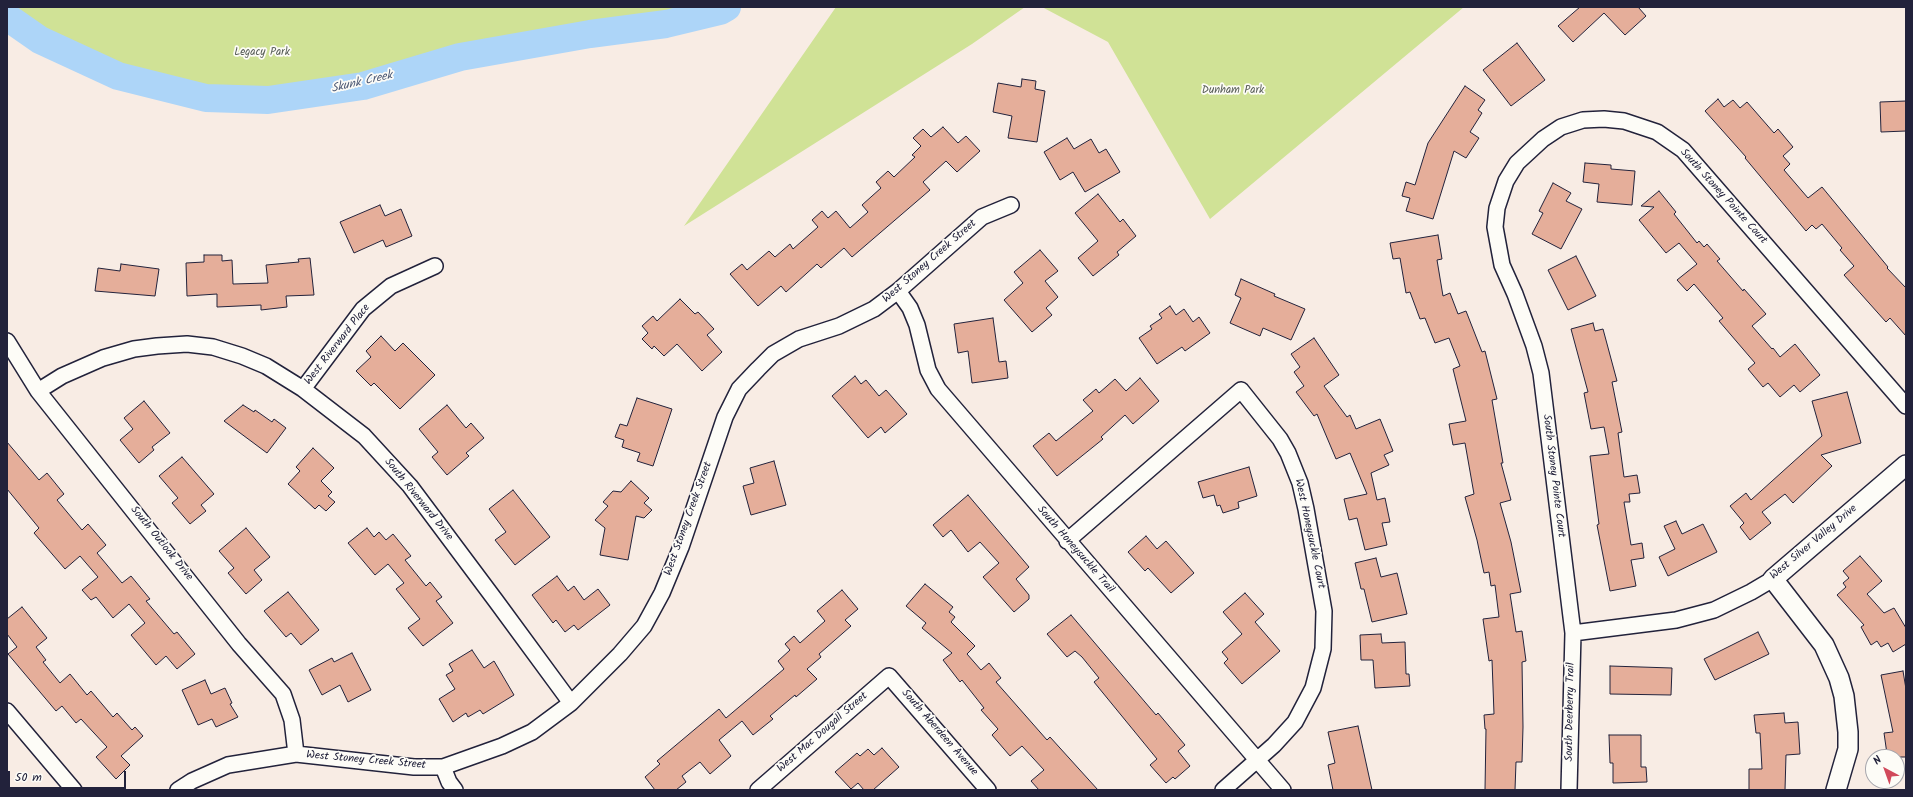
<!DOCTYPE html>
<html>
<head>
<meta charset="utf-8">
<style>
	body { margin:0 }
	#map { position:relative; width:1913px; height:797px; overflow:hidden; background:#f8ece4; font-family:Kalam,sans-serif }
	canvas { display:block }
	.frame { position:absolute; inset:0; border:8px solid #22223b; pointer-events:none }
	.north { position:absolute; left:1865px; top:749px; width:40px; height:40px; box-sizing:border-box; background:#fdfcf7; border:1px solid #a5a5ac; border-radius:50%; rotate:319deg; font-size:11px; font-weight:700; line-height:16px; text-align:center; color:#22223b }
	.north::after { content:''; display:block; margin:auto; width:14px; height:18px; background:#d1495b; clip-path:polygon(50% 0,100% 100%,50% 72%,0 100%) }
	.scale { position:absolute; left:8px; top:771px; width:118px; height:18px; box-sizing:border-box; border:2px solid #22223b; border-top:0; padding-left:5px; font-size:12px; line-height:14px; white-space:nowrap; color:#22223b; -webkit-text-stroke:3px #fdfcf7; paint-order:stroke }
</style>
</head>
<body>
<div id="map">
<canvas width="1913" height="797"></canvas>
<div class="frame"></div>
<div class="north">N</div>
<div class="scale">50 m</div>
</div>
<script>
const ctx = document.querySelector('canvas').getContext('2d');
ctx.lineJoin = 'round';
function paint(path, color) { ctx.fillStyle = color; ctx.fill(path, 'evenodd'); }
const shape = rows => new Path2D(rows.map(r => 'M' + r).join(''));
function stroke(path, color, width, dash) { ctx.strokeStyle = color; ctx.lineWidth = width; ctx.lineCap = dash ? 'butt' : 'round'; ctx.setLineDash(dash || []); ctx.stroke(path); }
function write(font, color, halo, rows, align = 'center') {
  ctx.font = font + ' Kalam,sans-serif'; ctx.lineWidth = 3.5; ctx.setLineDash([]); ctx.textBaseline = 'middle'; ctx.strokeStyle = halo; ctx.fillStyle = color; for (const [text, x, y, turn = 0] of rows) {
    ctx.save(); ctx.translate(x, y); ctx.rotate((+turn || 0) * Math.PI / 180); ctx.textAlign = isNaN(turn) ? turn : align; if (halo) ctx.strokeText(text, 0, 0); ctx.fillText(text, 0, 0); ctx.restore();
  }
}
paint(shape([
	[7,7,727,7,720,11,666,24,590,34,460,57,363,86,268,100,206,98,118,76,40,40,7,17],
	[836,7,1025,7,972,44,684,226],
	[1042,7,1464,7,1210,219,1108,42]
]), '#d0e296');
stroke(shape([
	[7,17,40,40,118,76,206,98,268,100,363,86,460,57,590,34,666,24,720,11,727,7]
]), '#add5f8', 28);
const building = shape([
	[1580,7,1638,7,1646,16,1625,35,1604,13,1573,42,1558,26,1580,7],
	[1517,43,1545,80,1511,106,1483,70,1517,43],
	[1022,79,1036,81,1035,89,1045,91,1037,142,1008,138,1012,116,993,112,998,83,1021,87,1022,79],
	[1465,86,1485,100,1478,110,1482,113,1470,132,1479,138,1466,158,1454,151,1433,219,1406,211,1410,198,1402,196,1406,182,1415,185,1428,143,1465,86],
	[1718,99,1724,107,1733,100,1740,108,1747,102,1774,133,1778,129,1793,147,1783,156,1790,164,1784,170,1808,198,1822,187,1888,267,1887,268,1906,288,1906,336,1890,318,1886,322,1844,275,1854,266,1840,250,1842,248,1822,224,1816,229,1812,225,1806,231,1745,158,1746,157,1705,111,1718,99],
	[1906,101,1906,131,1881,132,1880,102,1906,101],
	[943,127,958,143,966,136,980,151,957,172,946,161,923,182,930,190,852,257,844,248,821,268,817,264,786,292,781,286,758,306,730,274,742,264,747,270,769,251,775,257,790,244,793,249,818,227,812,220,822,211,828,218,836,211,850,228,868,212,862,205,881,188,876,182,888,171,894,177,915,157,912,155,921,146,913,138,923,129,931,137,943,127],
	[1067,138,1074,149,1091,139,1099,153,1106,149,1120,172,1085,192,1073,172,1060,180,1044,152,1067,138],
	[1585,163,1611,165,1611,169,1635,171,1632,205,1597,202,1599,184,1583,182,1585,163],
	[1553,183,1571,193,1566,201,1582,209,1561,249,1532,234,1543,213,1539,211,1553,183],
	[1659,191,1676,212,1674,214,1697,243,1699,241,1704,247,1707,244,1720,259,1717,261,1743,291,1744,289,1766,314,1752,326,1772,349,1773,348,1780,357,1795,344,1820,375,1800,392,1794,385,1780,397,1768,383,1763,387,1748,369,1755,363,1719,321,1723,318,1694,284,1687,291,1677,280,1697,264,1679,243,1666,253,1639,220,1654,207,1641,206,1659,191],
	[1098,194,1120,222,1123,219,1136,236,1117,252,1119,255,1093,276,1078,258,1098,241,1075,213,1098,194],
	[380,205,385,216,401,209,412,236,386,247,383,240,354,253,340,222,380,205],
	[1438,235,1442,259,1437,260,1443,296,1450,293,1458,314,1466,311,1482,352,1485,351,1497,399,1492,400,1503,463,1501,463,1511,500,1500,503,1511,542,1521,592,1510,594,1516,632,1522,631,1526,661,1522,662,1523,727,1522,762,1516,762,1515,790,1485,790,1486,729,1485,729,1484,715,1494,714,1492,660,1489,661,1483,619,1499,617,1495,585,1491,586,1489,572,1484,573,1477,540,1465,497,1474,494,1465,443,1453,445,1449,424,1466,421,1453,369,1460,366,1449,338,1435,343,1425,318,1420,319,1410,292,1406,293,1400,258,1393,259,1390,243,1438,235],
	[1040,250,1058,271,1045,281,1058,297,1046,308,1052,315,1032,332,1004,300,1023,283,1014,272,1040,250],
	[204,255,222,255,222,261,232,260,233,284,268,283,266,265,299,262,298,259,310,258,314,295,286,296,287,307,261,310,261,305,217,307,217,294,187,296,186,263,204,262,204,255],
	[1576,256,1596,296,1568,310,1548,270,1576,256],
	[121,264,159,269,155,296,95,291,98,268,120,271,121,264],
	[1241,279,1275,294,1274,296,1305,309,1291,340,1263,328,1260,336,1230,323,1241,298,1235,295,1241,279],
	[680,299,695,314,698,312,714,329,707,335,722,352,702,371,677,344,664,356,654,346,652,349,642,339,648,333,642,326,653,316,657,321,680,299],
	[1170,306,1176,315,1184,309,1193,322,1199,317,1210,333,1185,351,1182,347,1157,364,1139,338,1152,329,1150,326,1162,318,1159,314,1170,306],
	[993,318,999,362,1006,361,1008,378,972,383,968,351,958,353,954,324,993,318],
	[1593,323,1595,331,1603,329,1617,381,1612,382,1622,432,1618,433,1624,477,1637,475,1640,493,1629,494,1630,502,1624,502,1631,545,1642,543,1644,558,1631,560,1636,586,1610,591,1597,525,1599,524,1590,456,1609,454,1604,427,1591,429,1584,393,1588,392,1571,329,1593,323],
	[381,336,395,351,403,343,435,375,400,409,374,383,371,386,356,371,371,357,366,351,381,336],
	[1314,338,1339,375,1324,386,1347,417,1350,415,1356,429,1380,419,1393,451,1384,455,1389,465,1371,473,1377,500,1385,498,1390,522,1382,523,1387,545,1365,550,1357,518,1349,520,1344,499,1367,494,1350,453,1336,459,1317,414,1314,416,1296,392,1304,386,1294,372,1300,367,1291,354,1314,338],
	[855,376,861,384,866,380,879,396,886,390,907,414,885,433,881,427,868,438,832,396,855,376],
	[1140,378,1159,401,1133,424,1125,415,1101,437,1103,439,1057,476,1033,446,1049,433,1056,441,1093,411,1083,400,1096,389,1099,393,1115,379,1126,391,1140,378],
	[1847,392,1861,443,1821,455,1832,466,1793,503,1785,494,1762,512,1771,523,1750,540,1740,527,1744,523,1730,506,1746,493,1751,500,1822,436,1812,401,1847,392],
	[637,398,672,409,653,466,637,461,640,453,622,447,624,440,615,437,620,424,627,426,637,398],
	[144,401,170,433,152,447,154,450,139,463,120,440,133,429,124,418,144,401],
	[243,405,254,412,255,410,272,422,274,419,286,428,267,453,224,421,243,405],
	[447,405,466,428,471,423,484,438,466,453,469,456,447,475,432,457,438,452,419,429,447,405],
	[7,442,39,480,47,473,64,494,57,500,82,530,88,524,106,545,97,553,122,583,131,576,150,599,146,601,174,634,177,632,195,654,177,669,166,656,156,665,131,635,145,623,129,604,113,618,96,597,91,600,82,590,98,577,80,556,65,569,34,533,39,528,7,489,7,442],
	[313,448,334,468,321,481,332,492,328,496,335,502,326,511,319,505,315,509,288,484,300,471,296,467,313,448],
	[182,457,214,494,201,505,206,511,190,524,172,503,178,498,159,476,182,457],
	[774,461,786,505,751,515,743,486,754,483,750,468,774,461],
	[1249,467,1257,496,1238,502,1239,508,1223,513,1220,505,1217,506,1214,495,1203,498,1198,482,1249,467],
	[631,481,649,498,644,503,652,510,644,518,636,516,628,560,600,555,605,528,595,520,608,506,603,502,613,491,621,492,631,481],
	[513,490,550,537,515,565,495,540,506,532,489,509,513,490],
	[968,495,1029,567,1016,579,1029,595,1029,599,1014,612,983,577,999,563,980,542,968,552,951,530,943,537,933,525,968,495],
	[1676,521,1682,534,1703,524,1717,552,1668,576,1659,557,1675,549,1664,526,1676,521],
	[246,528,270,557,254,570,262,580,246,594,228,573,234,568,219,551,246,528],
	[367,528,374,537,379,532,386,540,393,534,411,556,405,560,426,586,430,582,442,597,436,601,453,623,423,646,408,628,420,619,396,589,404,583,388,564,375,575,348,543,367,528],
	[1146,536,1157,549,1166,541,1194,573,1171,593,1148,568,1145,571,1128,552,1146,536],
	[1860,556,1882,581,1867,594,1884,613,1894,608,1906,628,1906,644,1893,652,1888,643,1881,647,1877,641,1871,645,1861,627,1864,625,1837,595,1846,587,1843,583,1849,578,1843,571,1860,556],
	[1376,558,1381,577,1397,573,1407,614,1372,622,1364,589,1361,589,1355,563,1376,558],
	[557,576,568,591,574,586,584,600,598,589,610,605,578,630,574,625,565,632,556,620,553,623,532,595,557,576],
	[925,584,953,607,949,612,955,617,951,622,975,646,967,654,981,670,989,663,1001,678,996,682,1047,740,1050,737,1098,790,1039,790,1031,781,1044,770,1022,746,1010,756,992,735,998,729,981,710,984,708,962,680,960,682,943,660,952,653,922,628,926,623,906,606,925,584],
	[842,590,858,609,845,620,851,626,819,654,821,657,807,669,817,679,796,697,795,695,770,716,773,719,753,735,742,721,719,740,731,756,710,774,700,762,682,776,686,782,676,790,655,790,645,777,660,764,657,761,719,709,726,718,784,669,778,661,790,650,785,644,794,636,800,643,825,621,817,611,842,590],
	[288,592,319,630,301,645,291,633,286,637,264,611,288,592],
	[1245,593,1264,614,1255,622,1280,651,1242,684,1224,663,1228,659,1222,652,1242,634,1223,612,1245,593],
	[22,607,47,638,36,647,46,660,43,662,60,683,70,674,87,695,91,691,113,717,117,713,132,730,135,727,143,736,121,756,130,765,116,779,96,757,107,747,81,719,76,723,62,706,56,711,8,654,17,647,7,634,7,619,22,607],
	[1071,615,1156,715,1158,713,1185,745,1178,751,1190,766,1175,779,1173,777,1166,783,1150,765,1157,759,1094,682,1099,678,1082,657,1075,651,1067,657,1047,634,1071,615],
	[1758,632,1769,654,1715,680,1704,659,1758,632],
	[1381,634,1382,643,1405,642,1406,674,1409,674,1410,686,1375,688,1373,660,1361,660,1360,635,1381,634],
	[472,650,484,668,494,661,514,695,483,714,480,710,468,717,466,713,453,722,439,699,455,689,446,675,453,671,449,664,472,650],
	[352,653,371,690,348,702,340,685,322,695,309,670,332,658,334,662,352,653],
	[1610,666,1672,668,1671,695,1610,694,1610,666],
	[1903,671,1906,689,1906,757,1893,757,1893,753,1887,754,1884,733,1893,732,1881,675,1903,671],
	[205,680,211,694,225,688,232,703,230,704,238,717,216,727,212,719,198,725,182,690,205,680],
	[1784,713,1785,723,1798,722,1800,754,1786,755,1785,790,1749,790,1749,769,1762,769,1760,733,1756,733,1754,715,1784,713],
	[1358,726,1372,790,1333,790,1328,765,1335,763,1328,732,1358,726],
	[1609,735,1641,735,1641,767,1646,767,1647,782,1613,783,1613,763,1610,763,1609,735],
	[882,748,899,767,873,790,864,790,858,783,851,789,835,772,857,753,860,756,868,749,874,755,882,748]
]);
paint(building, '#e5ae9a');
stroke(building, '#22223b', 1);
const minor = shape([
	[898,291,910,308,917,325,928,370,938,389,1283,790],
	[7,341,38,391,239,644,283,694,292,720,296,754],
	[303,389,363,309,391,286,435,266],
	[38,391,62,376,103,358,134,349,157,346,187,344,213,347,242,356,266,366,303,389,364,436,410,486,496,601,571,703],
	[1067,541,1241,390,1280,439,1288,453,1300,483,1306,509,1324,611,1323,649,1313,688,1295,722,1274,745,1223,790],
	[1573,633,1676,620,1714,610,1751,592,1773,579],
	[7,711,74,790],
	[443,767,449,782,455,790],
	[178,790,192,781,228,765,296,754,414,767,443,767,502,746,532,732,571,703,620,654,644,626,662,593,681,547,725,417,739,389,758,369,773,354,799,339,839,326,874,309,898,291,982,217,1011,205],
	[758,790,889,676,988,790],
	[1569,790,1573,633,1541,373,1534,346,1515,294,1502,265,1495,227,1497,208,1506,181,1517,163,1543,139,1561,127,1583,120,1604,119,1624,121,1657,132,1683,150,1906,406]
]);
const tertiary = shape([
	[1836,790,1848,749,1848,732,1844,696,1839,678,1824,645,1773,579,1906,465]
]);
stroke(minor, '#22223b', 18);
stroke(tertiary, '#22223b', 22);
stroke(minor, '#fdfcf7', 15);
stroke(tertiary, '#fdfcf7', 19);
write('11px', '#565c56', '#fdfcf7', [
	["Legacy Park",262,53],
	["Dunham Park",1233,91]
]);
write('11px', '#22223b', '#fdfcf7', [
	["South Stoney Pointe Court",1723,197,48],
	["West Stoney Creek Street",930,262,-41],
	["West Riverward Place",338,345,-52],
	["South Stoney Pointe Court",1553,476,83],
	["South Riverward Drive",418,500,51],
	["West Stoney Creek Street",689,519,-70],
	["West Honeysuckle Court",1309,534,78],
	["West Silver Valley Drive",1814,543,-40],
	["South Outlook Drive",161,544,51],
	["South Honeysuckle Trail",1075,550,49],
	["South Deerberry Trail",1571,712,-89],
	["West Mac Dougall Street",823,733,-41],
	["South Aberdeen Avenue",939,733,49],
	["West Stoney Creek Street",366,761,5]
]);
write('italic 12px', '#4c5874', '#fdfcf7', [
	["Skunk Creek",362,83,-13]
]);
</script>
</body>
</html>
